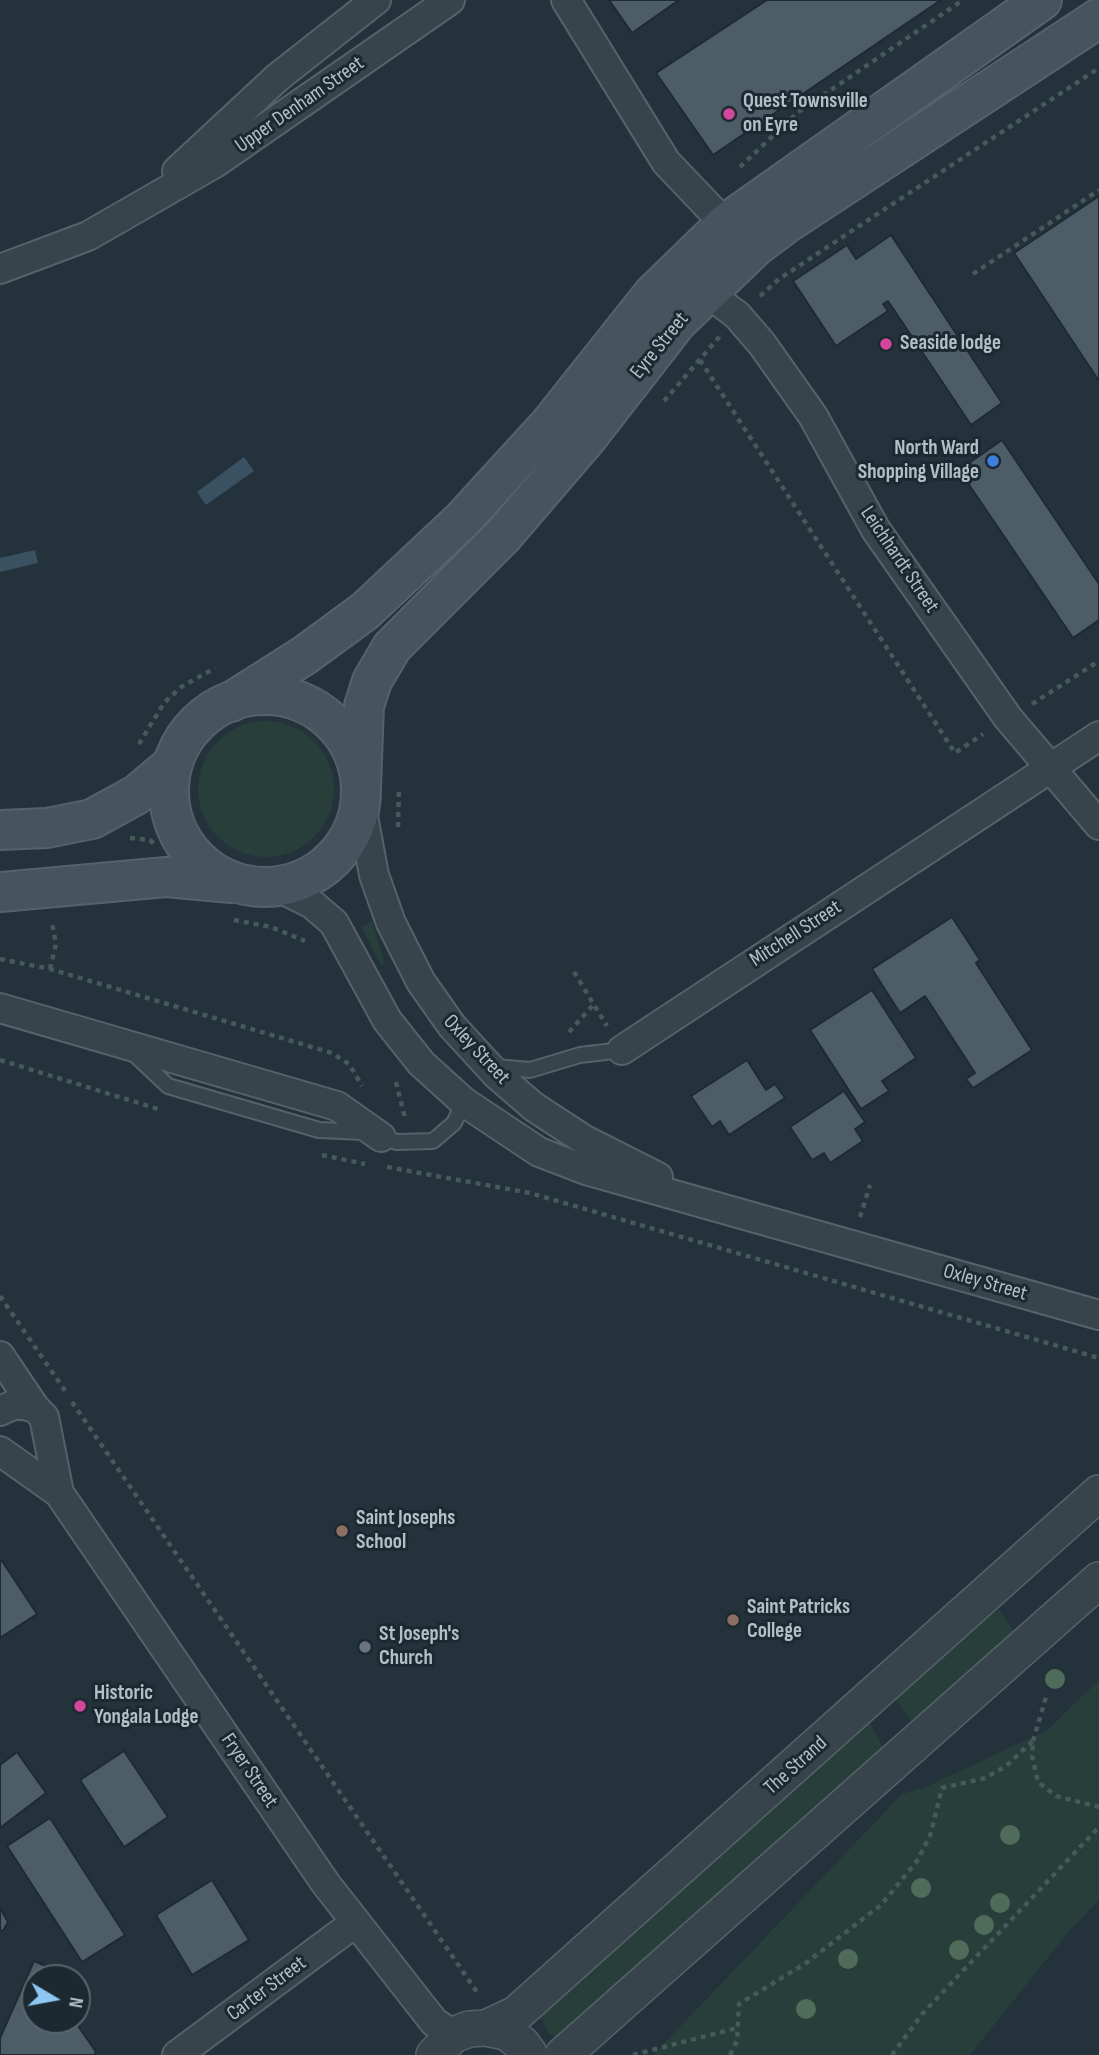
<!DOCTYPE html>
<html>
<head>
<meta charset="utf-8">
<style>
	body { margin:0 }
	#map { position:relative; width:1099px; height:2055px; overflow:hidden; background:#24323b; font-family:"Sofia Sans Condensed",sans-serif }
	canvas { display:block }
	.north { position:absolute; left:21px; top:1964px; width:70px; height:70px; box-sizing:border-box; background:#1d2930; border:2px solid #59656c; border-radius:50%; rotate:100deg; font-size:19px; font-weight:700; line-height:28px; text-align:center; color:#b3bfc7 }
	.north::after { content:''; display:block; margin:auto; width:24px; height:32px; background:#8dc7f2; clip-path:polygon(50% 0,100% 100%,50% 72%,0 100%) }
</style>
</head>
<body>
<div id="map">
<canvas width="1099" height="2055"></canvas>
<div class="north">N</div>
</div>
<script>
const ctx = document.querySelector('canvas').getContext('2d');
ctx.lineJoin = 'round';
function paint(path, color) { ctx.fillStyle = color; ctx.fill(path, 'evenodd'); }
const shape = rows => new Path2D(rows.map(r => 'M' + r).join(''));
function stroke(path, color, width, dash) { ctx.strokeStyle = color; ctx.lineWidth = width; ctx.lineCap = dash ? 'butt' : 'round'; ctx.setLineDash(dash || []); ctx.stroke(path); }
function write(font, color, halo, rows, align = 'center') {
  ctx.font = font + ' "Sofia Sans Condensed",sans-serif'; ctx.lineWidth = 6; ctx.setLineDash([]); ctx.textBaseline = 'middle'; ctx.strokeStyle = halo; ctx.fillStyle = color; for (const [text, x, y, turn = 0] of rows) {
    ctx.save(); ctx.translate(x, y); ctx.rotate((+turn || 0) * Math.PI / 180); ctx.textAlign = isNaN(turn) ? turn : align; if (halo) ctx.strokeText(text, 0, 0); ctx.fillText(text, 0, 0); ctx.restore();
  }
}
paint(shape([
	'198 789a68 68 0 1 1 136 0a68 68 0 1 1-136 0Z',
	[372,921,385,963,381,966,362,927],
	[999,1609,1014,1631,911,1722,893,1695],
	[1099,1680,1099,1900,1071,1929,970,2055,653,2055,902,1794,926,1787,1047,1730],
	[869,1721,883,1747,560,2037,550,2035,539,2014]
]), '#273e3b');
paint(shape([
	[244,457,254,471,206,505,197,492],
	[35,550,38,563,0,572,0,558]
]), '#395161');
const building = shape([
	[609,0,679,0,632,33,609,0],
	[767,0,941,0,713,155,656,73,767,0],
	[1099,196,1099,381,1014,253,1099,196],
	[891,235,1002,403,971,425,888,301,883,304,888,311,836,346,793,281,847,245,856,259,891,235],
	[1002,440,1099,584,1099,620,1073,638,959,470,1002,440],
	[952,917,980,960,976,963,1032,1050,973,1088,966,1079,975,1073,925,996,900,1013,872,969,952,917],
	[872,990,916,1058,882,1081,889,1091,861,1109,810,1030,872,990],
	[747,1060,766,1090,775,1084,785,1098,729,1135,720,1121,712,1127,691,1096,747,1060],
	[844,1091,865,1122,855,1129,863,1141,830,1163,824,1153,812,1160,790,1127,844,1091],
	[2,1561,37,1614,0,1638,0,1562,2,1561],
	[124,1751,168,1817,124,1847,80,1780,124,1751],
	[17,1752,46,1793,0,1828,0,1765,17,1752],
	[50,1818,125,1935,82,1962,7,1846,50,1818],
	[212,1880,249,1940,192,1975,156,1915,212,1880],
	[0,1908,8,1922,3,1931,0,1930,0,1908],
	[34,1961,69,1976,35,1978,35,2020,74,2020,96,2052,94,2055,0,2055,0,2038,34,1961]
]);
paint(building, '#4d5d67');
stroke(building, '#1f2b32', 2);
const service = shape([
	[133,1053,168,1086,319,1130,363,1132,397,1142,433,1141,454,1123,464,1102],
	[496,1067,530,1070,580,1055,622,1050]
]);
const minor = shape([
	[566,0,666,162,725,224],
	[177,171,278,77,376,0],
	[0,269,88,236,215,163,450,0],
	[706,292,737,315,762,344,813,416,876,530,1008,718,1099,825],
	[360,800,374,875,391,923,421,982,452,1026,497,1075,534,1107,583,1139,658,1177],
	[278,887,312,904,334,923,387,1020,421,1063,464,1102,539,1152,586,1170,1099,1315],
	[0,1008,337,1106,381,1137],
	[622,1050,1099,736],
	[0,1356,35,1408],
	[0,1411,13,1405,24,1405,35,1408,44,1417,59,1493],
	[0,1451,59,1493,326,1884,434,2022,453,2035],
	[177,2055,356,1922]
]);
const tertiary = shape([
	[486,2028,516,2014,1099,1493],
	[434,2055,453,2035,469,2029,486,2028,506,2032,522,2044,530,2055],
	[563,2055,1099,1580]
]);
const secondary = shape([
	'169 791a96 96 0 1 1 192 0a96 96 0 1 1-192 0Z',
	[231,702,305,655,365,611,463,519,549,425,653,294,725,224,1042,0],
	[361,787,364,706,372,681,392,647,502,537,586,439,677,322,755,247,787,223,1099,18],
	[0,830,47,828,92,819,136,795,173,764],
	[0,892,166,877,231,883]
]);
stroke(service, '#566269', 18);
stroke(minor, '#566269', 32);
stroke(tertiary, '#566269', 38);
stroke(secondary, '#566269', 42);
stroke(shape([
	[740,167,797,113,963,0],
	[973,274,1099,190],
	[760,296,779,279,1099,68],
	[700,360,955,753,983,734],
	[664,401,720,336],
	[1032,704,1099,661],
	[139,744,164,703,181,687,215,668],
	[398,827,399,787],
	[130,838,150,840,154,844],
	[234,920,271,927,305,941],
	[0,959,50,969,332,1053,349,1064,362,1086],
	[50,969,56,944,52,923],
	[574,972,607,1026],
	[569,1032,594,1004],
	[0,1060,158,1109],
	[396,1082,405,1118],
	[322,1155,365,1164],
	[387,1167,530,1193,1099,1358],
	[860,1217,870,1185],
	[0,1296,68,1395],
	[72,1402,479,1995],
	[1033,1741,1046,1697],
	[633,2055,737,2028],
	[730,2055,737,2041,739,2004,806,1963,881,1905,917,1861,930,1836,942,1788,985,1778,1006,1766,1033,1741,1032,1756,1038,1782,1056,1796,1099,1807],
	[892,2055,923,2013,1099,1827]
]), '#465a59', 4.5, [5, 5]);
stroke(service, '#38444b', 14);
stroke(minor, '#38444b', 28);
stroke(tertiary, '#38444b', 35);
stroke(secondary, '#46545e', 38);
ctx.fillStyle = '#4f6c5b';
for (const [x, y] of [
	[1055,1679],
	[1010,1835],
	[921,1888],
	[1000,1903],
	[984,1925],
	[959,1950],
	[848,1959],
	[806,2009]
]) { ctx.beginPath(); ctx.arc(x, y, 10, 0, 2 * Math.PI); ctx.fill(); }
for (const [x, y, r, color] of [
	[729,114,7,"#d1479c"],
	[886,344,7,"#d1479c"],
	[993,461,7,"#3f7fe0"],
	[342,1531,7,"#8d6e63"],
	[733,1620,7,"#8d6e63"],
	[365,1647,7,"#6b7280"],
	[80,1706,7,"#d1479c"]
]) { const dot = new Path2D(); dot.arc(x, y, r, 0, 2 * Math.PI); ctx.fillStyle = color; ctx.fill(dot); stroke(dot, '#1d2930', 2.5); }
write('bold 21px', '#b3bfc7', '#1d2930', [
	["Quest Townsville",743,102],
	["on Eyre",743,126],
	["Seaside lodge",900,344],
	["North Ward",979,449,"right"],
	["Shopping Village",979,473,"right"],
	["Saint Josephs",356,1519],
	["School",356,1543],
	["Saint Patricks",747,1608],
	["College",747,1632],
	["St Joseph's",379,1635],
	["Church",379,1659],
	["Historic",94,1694],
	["Yongala Lodge",94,1718]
], 'left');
write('21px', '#b3bfc7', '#1d2930', [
	["Upper Denham Street",300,105,-35],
	["Eyre Street",660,346,-51],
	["Leichhardt Street",899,560,56],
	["Mitchell Street",796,934,-33],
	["Oxley Street",476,1050,47],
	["Oxley Street",985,1283,16],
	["The Strand",796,1766,-42],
	["Fryer Street",249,1771,56],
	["Carter Street",267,1989,-37]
]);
</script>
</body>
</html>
